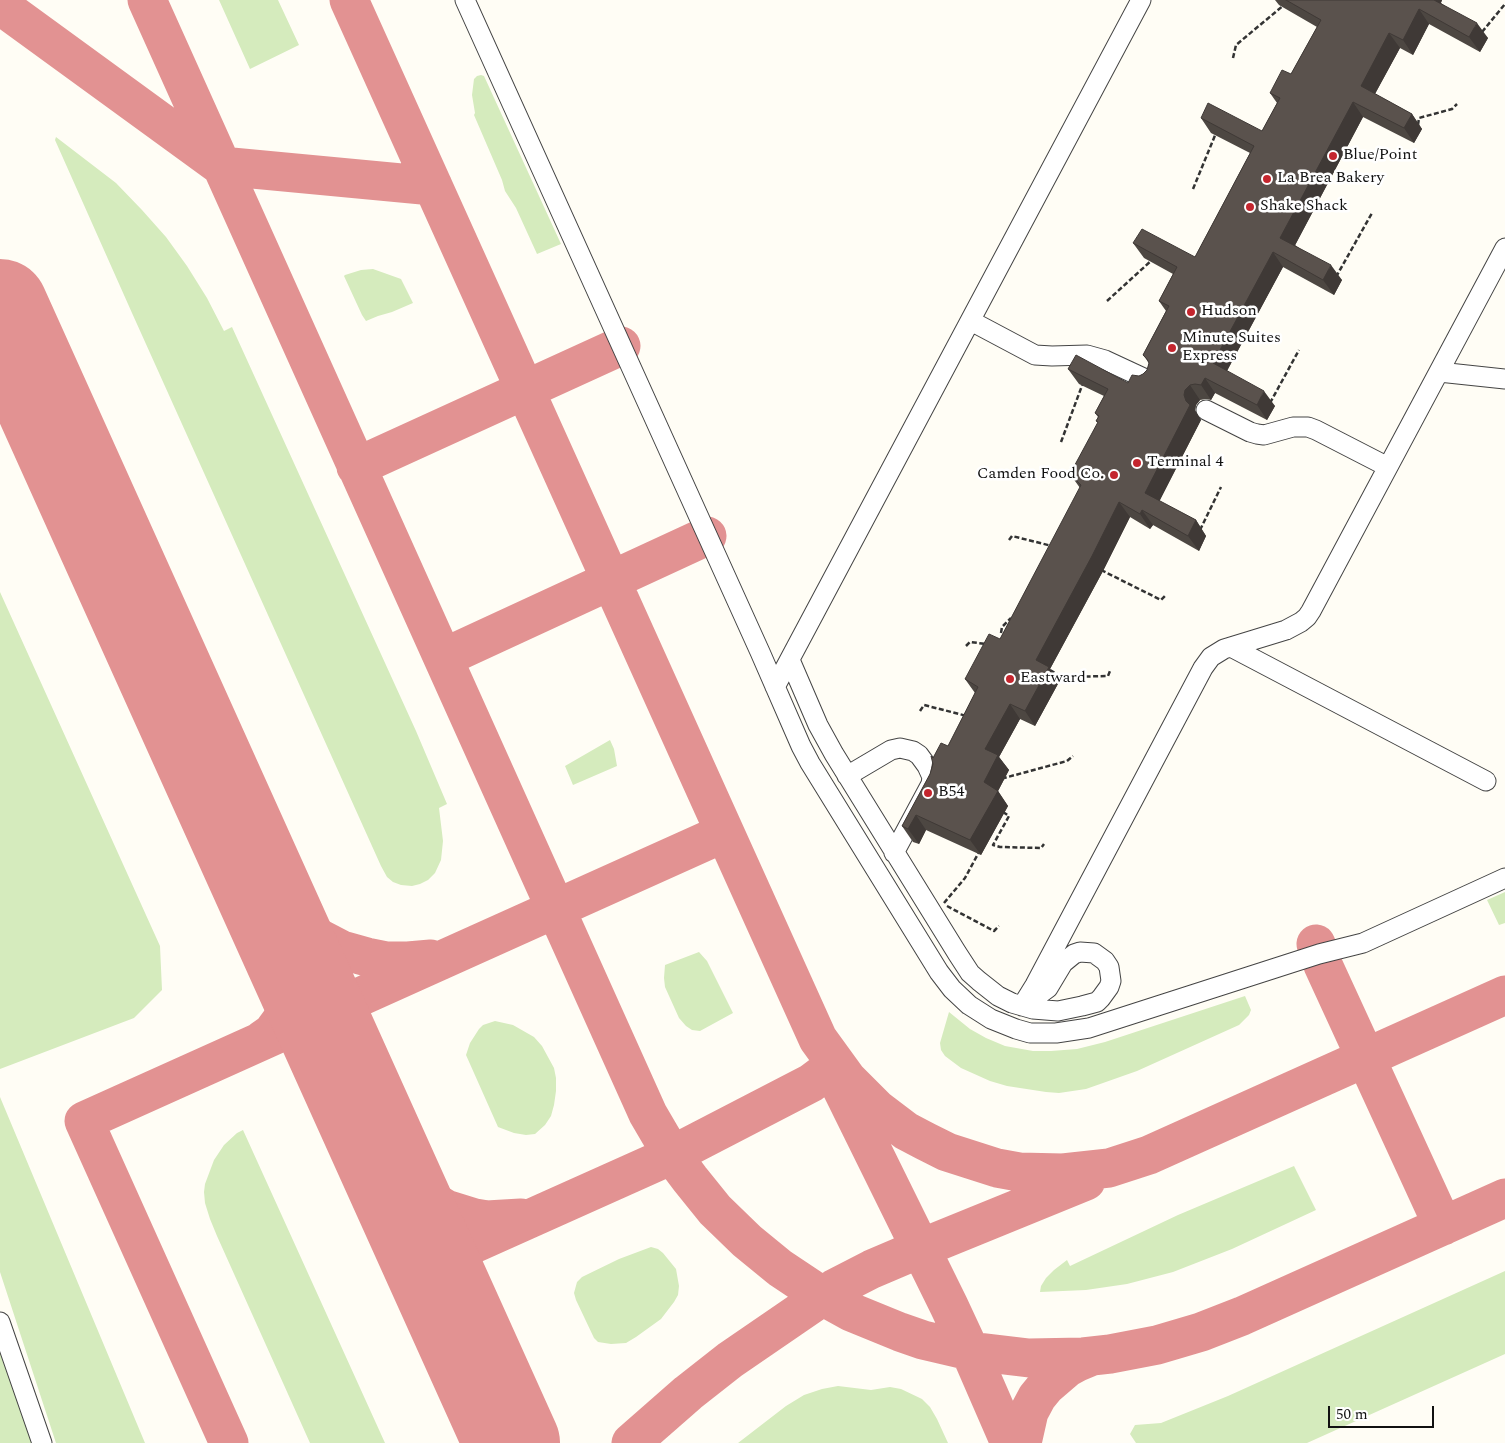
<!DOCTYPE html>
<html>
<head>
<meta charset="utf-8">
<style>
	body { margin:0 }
	#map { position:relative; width:1505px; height:1443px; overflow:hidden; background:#fffdf5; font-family:Spectral,serif }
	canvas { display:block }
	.scale { position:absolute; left:1328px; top:1406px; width:106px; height:22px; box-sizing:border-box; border:2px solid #111; border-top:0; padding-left:6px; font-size:15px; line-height:18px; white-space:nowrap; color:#111; -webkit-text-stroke:4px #fff; paint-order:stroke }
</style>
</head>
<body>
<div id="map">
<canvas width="1505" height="1443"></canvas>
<div class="scale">50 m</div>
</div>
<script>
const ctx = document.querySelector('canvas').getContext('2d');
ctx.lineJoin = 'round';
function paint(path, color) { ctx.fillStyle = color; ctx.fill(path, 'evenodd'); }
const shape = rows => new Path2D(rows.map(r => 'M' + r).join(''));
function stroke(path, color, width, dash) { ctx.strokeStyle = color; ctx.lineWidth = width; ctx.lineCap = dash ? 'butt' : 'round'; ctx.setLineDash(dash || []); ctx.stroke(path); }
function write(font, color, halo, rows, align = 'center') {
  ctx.font = font + ' Spectral,serif'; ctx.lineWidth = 5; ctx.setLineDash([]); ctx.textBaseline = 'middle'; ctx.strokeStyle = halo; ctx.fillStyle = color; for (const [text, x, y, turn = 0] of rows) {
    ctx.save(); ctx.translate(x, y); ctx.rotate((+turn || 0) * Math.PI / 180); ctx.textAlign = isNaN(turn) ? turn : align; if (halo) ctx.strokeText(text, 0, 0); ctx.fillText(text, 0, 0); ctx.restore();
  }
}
paint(shape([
	[219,0,278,0,299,45,250,69],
	[481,75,484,76,561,244,537,254,516,208,505,191,502,180,474,115,475,113,472,95,474,79,477,76],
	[56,137,116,183,142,210,166,237,187,266,207,298,224,331,232,327,416,731,447,804,439,808,443,841,441,860,435,873,428,880,420,884,412,886,401,885,393,882,387,877,381,866,132,313,55,140],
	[373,269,401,279,413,303,392,312,378,316,366,321,362,315,344,276,345,275,361,270],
	[0,592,160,946,162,990,134,1018,0,1069],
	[610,740,614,749,617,766,573,785,565,766],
	[1505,892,1505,923,1499,925,1487,900],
	[699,952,707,961,733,1013,700,1031,692,1030,686,1026,679,1018,665,987,664,978,665,965],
	[1245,996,1251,1010,1249,1015,1239,1025,1137,1071,1086,1089,1059,1093,1046,1092,1007,1086,990,1081,961,1068,945,1056,941,1050,940,1043,949,1012,970,1029,986,1038,1005,1046,1033,1051,1051,1051,1077,1049,1105,1042],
	[495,1021,513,1025,534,1037,542,1046,554,1068,556,1078,556,1091,554,1105,551,1116,545,1125,535,1134,526,1135,514,1133,498,1127,466,1055,470,1043,479,1029,483,1025],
	[0,1097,145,1443,56,1443,0,1272],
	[243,1130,385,1443,310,1443,217,1236,210,1219,205,1203,204,1192,205,1184,214,1160,224,1145,237,1133],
	[1294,1166,1316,1210,1232,1249,1173,1272,1127,1284,1086,1290,1040,1292,1041,1286,1046,1278,1054,1270,1067,1260,1070,1266,1178,1215],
	[651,1247,658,1249,663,1253,676,1269,679,1286,678,1295,674,1302,661,1319,636,1337,626,1343,611,1344,598,1342,594,1338,576,1300,574,1293,577,1282,582,1277,619,1259],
	[1505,1271,1505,1354,1307,1443,1136,1443,1130,1434,1135,1425,1161,1423,1228,1396],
	[0,1349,32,1443,0,1443],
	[838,1386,871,1390,890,1387,901,1389,922,1399,930,1407,937,1419,948,1443,738,1443,786,1406,804,1395,822,1389]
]), '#d5ebbd');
stroke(shape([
	[147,0,648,1114,672,1155,690,1179,715,1210,747,1241,780,1268,822,1296,851,1312,900,1332,923,1340,970,1351,1029,1358,1083,1357,1110,1354,1157,1345,1201,1332,1242,1316,1505,1198],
	[349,0,818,1039,847,1079,877,1109,906,1131,925,1141,947,1152,997,1168,1019,1172,1063,1173,1109,1168,1149,1155,1505,995],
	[0,5,221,166,433,186],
	[356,467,621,346],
	[443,658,707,536],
	[235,828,265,885,282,907,300,924,319,938,342,950,367,957,387,961,408,961,431,959],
	[1316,944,1323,965,1443,1226],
	[262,1040,272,1033,283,1018,288,1008,294,985,293,970,279,924],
	[840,1085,949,1306,970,1351,1010,1443],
	[387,1163,420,1193,446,1209,475,1218,487,1220,521,1218],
	[431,1263,672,1155,811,1083,835,1065],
	[482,1374,504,1413,520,1431,537,1443],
	[229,1443,84,1121,724,833],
	[631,1443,688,1393,730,1360,835,1288,872,1269,919,1249,1086,1181],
	[1022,1443,1029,1412,1037,1397,1046,1386,1067,1368,1078,1362,1090,1357]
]), '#e29292', 39);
stroke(shape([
	[0,307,512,1443]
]), '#e29292', 96);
const minor = shape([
	[465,0,760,652,801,746,810,763,939,972,952,989,969,1005,991,1019,1016,1029,1030,1033,1056,1033,1089,1028,1319,954,1363,943,1505,878],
	[971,321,1035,355,1052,356,1087,355,1105,360,1148,380],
	[1439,372,1505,379],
	[1206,410,1250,432,1257,434,1264,435,1293,427,1308,427,1316,430,1388,467],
	[1231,647,1486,781],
	[790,660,818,725,834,754,957,953,970,973,979,981,998,996,1012,1003,1033,1009,1058,1011,1082,1006,1097,1002,1101,998,1109,987,1111,981,1109,967,1105,961,1094,953,1080,952,1074,954,1063,963,1048,988,1029,1002],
	[775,687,1141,0],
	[847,776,891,750,900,748,913,751,919,755,927,766,932,777,931,784,894,853],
	[1022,1006,1035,985,1203,668,1211,657,1224,649,1286,630,1301,622,1307,617,1311,611,1505,248],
	[0,1322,42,1443]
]);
stroke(minor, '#444', 21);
stroke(shape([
	[1482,32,1505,4],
	[1233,58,1236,45,1284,5],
	[1418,125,1419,118,1452,109,1457,104],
	[1193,189,1216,133],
	[1336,277,1372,213],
	[1107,301,1152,260],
	[1270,403,1299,350],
	[1061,442,1083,383],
	[1200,530,1221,487],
	[1009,540,1012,536,1052,546],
	[1101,570,1161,600,1165,596],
	[1001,633,1002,627,1011,618],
	[966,646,970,642,986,644],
	[1050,670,1062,677,1108,676,1110,671],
	[920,711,924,705,967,716],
	[1002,777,1004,778,1067,761,1073,756],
	[1003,812,1009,816,993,845,1000,847,1041,848,1044,844],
	[944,903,965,878,979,852],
	[947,906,994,931,999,926]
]), '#333', 2.5, [5, 2.5]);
stroke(minor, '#fff', 19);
paint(shape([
	[1275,0,1442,0,1441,3,1488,38,1480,52,1429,24,1413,55,1400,48,1375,94,1412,114,1422,129,1414,143,1363,117,1295,245,1342,280,1334,295,1283,267,1227,371,1275,406,1267,420,1215,393,1211,400,1206,399,1200,400,1196,405,1195,410,1195,412,1201,420,1159,501,1196,520,1206,536,1199,551,1153,525,1150,529,1130,517,1103,571,1050,669,1059,682,1035,726,1020,719,999,757,1009,770,998,791,1008,806,981,855,926,830,919,844,913,842,902,826,930,774,933,758,948,746,975,693,965,679,1000,639,1080,488,1070,474,1098,423,1096,421,1098,417,1095,413,1104,396,1079,384,1068,369,1128,383,1139,376,1143,374,1147,370,1149,363,1143,355,1166,311,1159,301,1173,274,1144,258,1133,243,1195,257,1250,153,1211,133,1201,118,1262,131,1277,103,1270,93,1291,74,1317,27,1279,5]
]), '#4d4742');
paint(shape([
	[1429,0,1442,0,1437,11],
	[1419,9,1429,24,1413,55,1403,40],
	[1477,23,1488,38,1480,52,1469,37],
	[1389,33,1400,48,1371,101,1361,86],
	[1353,102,1363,117,1291,253,1280,238],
	[1412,114,1422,129,1414,143,1404,128],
	[1273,252,1283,267,1223,378,1213,363],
	[1331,265,1342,280,1334,295,1323,280],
	[1205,378,1215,393,1211,400,1201,385],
	[1190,385,1200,400,1196,405,1195,410,1201,420,1156,508,1145,493,1186,401,1184,395,1185,390],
	[1264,391,1275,406,1267,420,1257,405],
	[1119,502,1130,517,1103,571,1050,669,1059,682,1035,726,1025,711,1036,660],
	[1142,510,1153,525,1150,529,1140,514],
	[1196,520,1206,536,1199,551,1188,536],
	[1010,704,1020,719,999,757,1009,770,998,791,1008,806,981,855,970,840,984,782,985,749],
	[916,815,926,830,919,844,908,829]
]), '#3f3936');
const building = shape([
	[1286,0,1434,0,1477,23,1469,37,1419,9,1403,40,1389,33,1361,86,1412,114,1404,128,1353,102,1280,238,1331,265,1323,280,1273,252,1213,363,1264,391,1257,405,1205,378,1201,385,1195,384,1190,385,1185,390,1184,395,1186,401,1190,405,1145,493,1196,520,1188,536,1142,510,1140,514,1119,502,1092,556,1036,660,1049,667,1025,711,1010,704,985,749,998,755,984,782,998,791,970,840,916,815,908,829,902,826,930,774,933,764,931,756,933,758,941,743,948,746,978,687,965,679,989,634,1000,639,1081,485,1070,474,1098,422,1096,421,1099,416,1095,413,1108,389,1068,369,1076,355,1128,383,1132,375,1139,376,1143,374,1147,370,1149,363,1147,359,1143,355,1169,306,1159,301,1177,267,1133,243,1142,229,1195,257,1254,146,1201,118,1208,103,1262,131,1280,98,1270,93,1282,70,1291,74,1321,20,1286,0]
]);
paint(building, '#5a524d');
stroke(building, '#3f3936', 1);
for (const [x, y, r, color] of [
	[1333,156,5,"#c4262e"],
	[1267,179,5,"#c4262e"],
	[1250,207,5,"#c4262e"],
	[1191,312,5,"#c4262e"],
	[1172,348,5,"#c4262e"],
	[1137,463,5,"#c4262e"],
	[1114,475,5,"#c4262e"],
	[1010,679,5,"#c4262e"],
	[928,793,5,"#c4262e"]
]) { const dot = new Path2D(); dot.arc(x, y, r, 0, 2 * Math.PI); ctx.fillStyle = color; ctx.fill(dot); stroke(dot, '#fff', 2); }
write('16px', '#111', '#fff', [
	["Blue/Point",1343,156],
	["La Brea Bakery",1277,179],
	["Shake Shack",1260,207],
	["Hudson",1201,312],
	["Minute Suites",1182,339],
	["Express",1182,357],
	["Terminal 4",1147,463],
	["Camden Food Co.",1104,475,"right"],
	["Eastward",1020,679],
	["B54",938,793]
], 'left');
</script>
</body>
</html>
